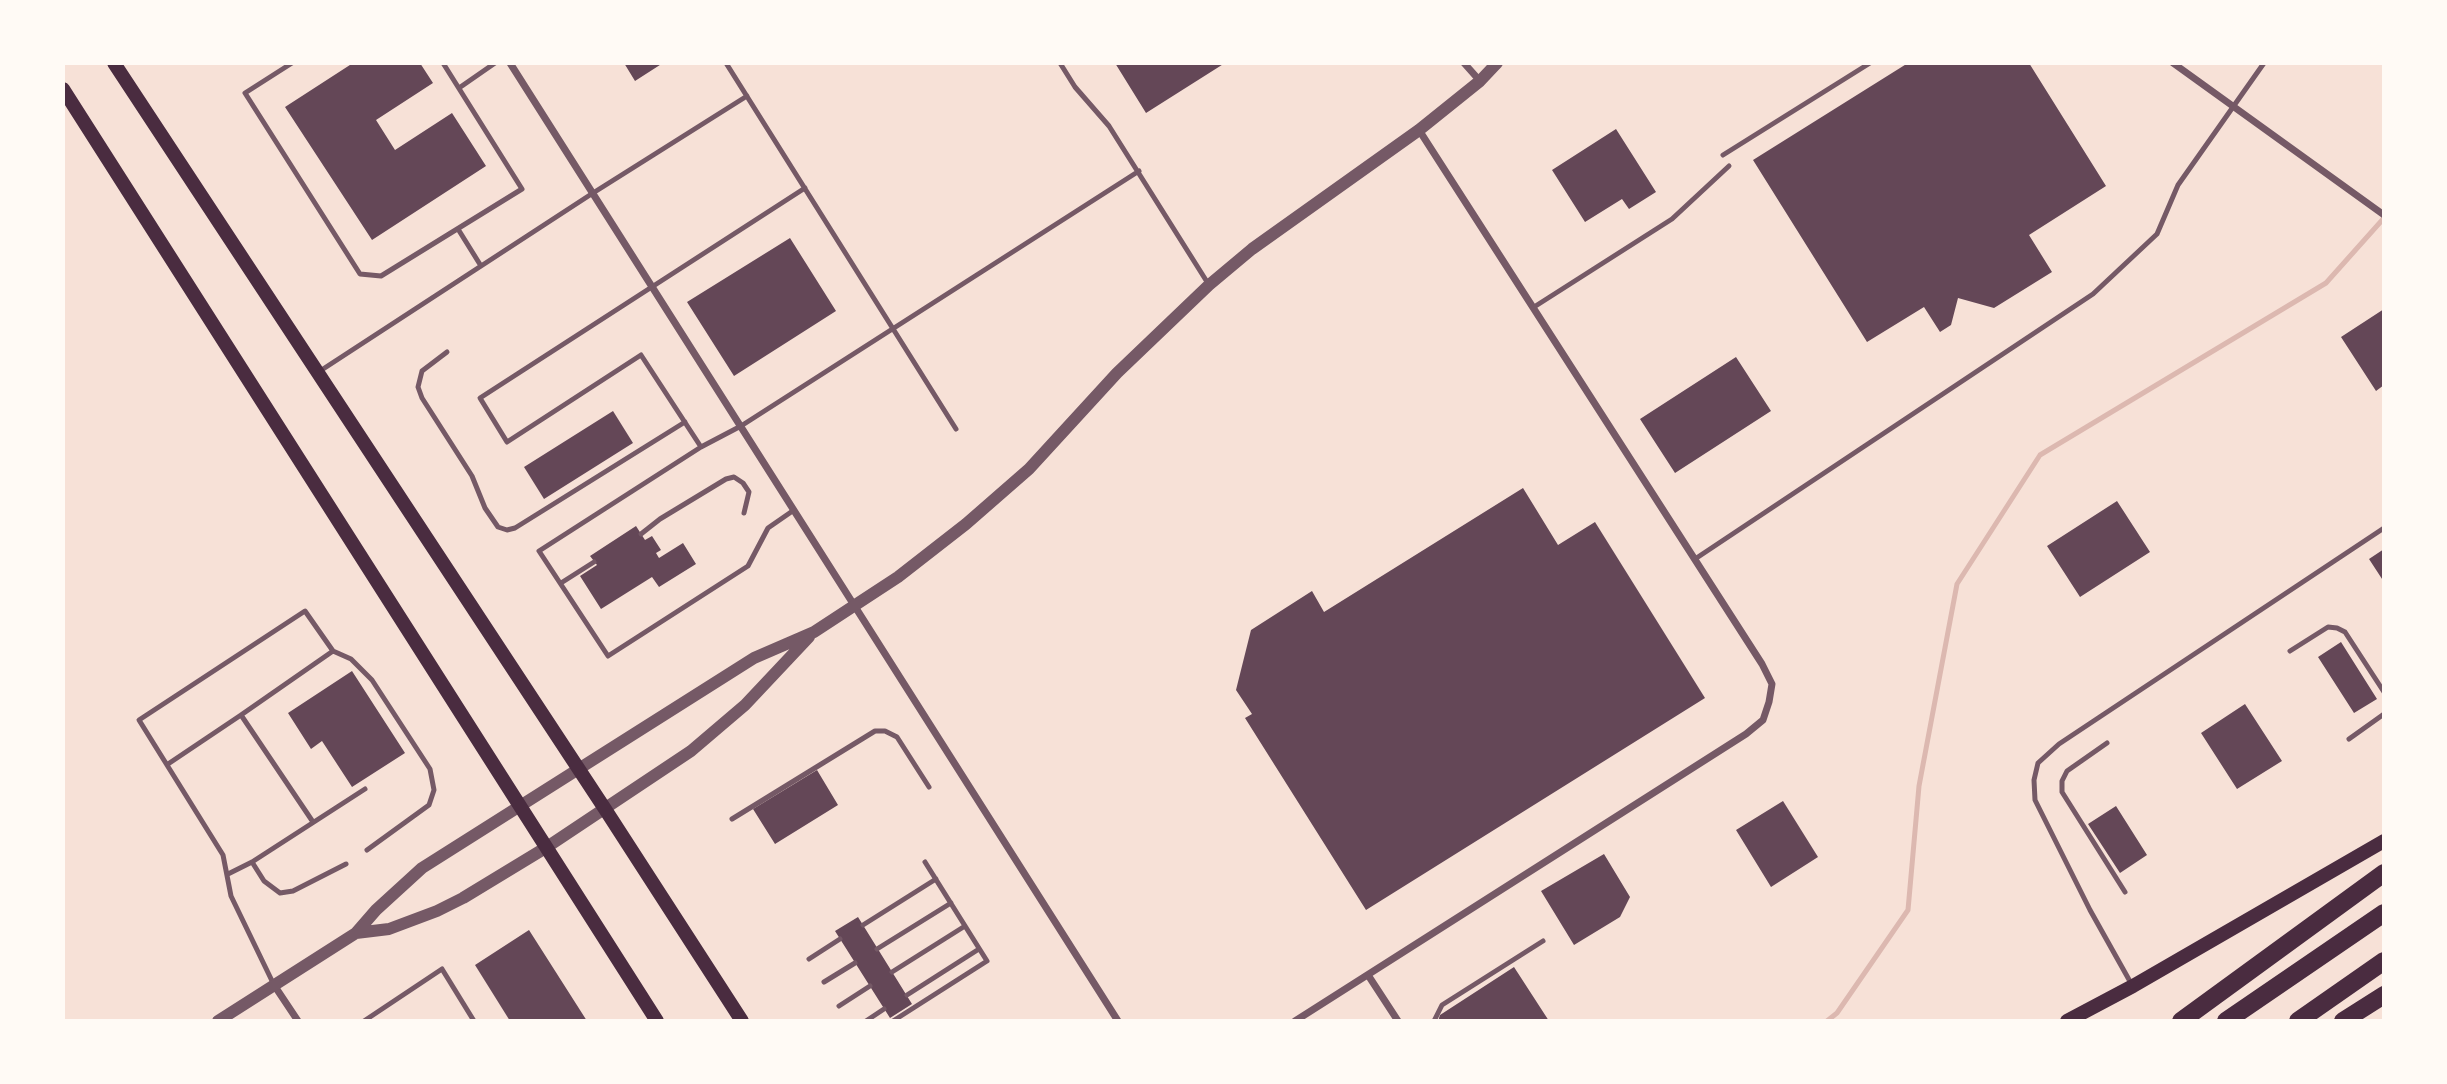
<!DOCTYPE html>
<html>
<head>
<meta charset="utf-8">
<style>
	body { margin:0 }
	#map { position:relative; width:2447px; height:1084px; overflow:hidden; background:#f7e1d7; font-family:"Fira Sans Condensed",sans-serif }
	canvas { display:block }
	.frame { position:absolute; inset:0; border:65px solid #fffaf5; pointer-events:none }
</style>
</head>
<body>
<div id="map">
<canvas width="2447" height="1084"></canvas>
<div class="frame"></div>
</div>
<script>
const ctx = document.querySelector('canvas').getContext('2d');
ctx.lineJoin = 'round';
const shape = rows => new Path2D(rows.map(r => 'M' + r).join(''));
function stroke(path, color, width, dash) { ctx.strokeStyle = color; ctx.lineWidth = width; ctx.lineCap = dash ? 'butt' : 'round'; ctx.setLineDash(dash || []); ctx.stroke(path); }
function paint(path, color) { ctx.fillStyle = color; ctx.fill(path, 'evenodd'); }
stroke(shape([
	[1827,1021,1837,1013,1908,910,1919,786,1957,584,2040,455,2326,283,2384,218]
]), '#dcb8b0', 5);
paint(shape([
	[353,63,420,63,433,83,376,120,395,150,452,113,486,166,372,240,285,107],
	[624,63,663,63,635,81],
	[1115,63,1225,63,1146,113],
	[1908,63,2029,63,2106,186,2029,235,2052,272,1994,308,1958,298,1951,325,1940,332,1924,307,1867,342,1753,160],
	[1616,129,1656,192,1629,209,1622,199,1585,222,1552,170],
	[790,238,836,311,734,376,687,302],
	[2384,309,2384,385,2376,391,2341,337],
	[1736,357,1771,411,1675,473,1640,419],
	[613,411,633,443,544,499,524,467],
	[1523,488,1558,545,1595,522,1705,698,1366,910,1245,718,1252,714,1236,690,1251,630,1312,591,1324,612],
	[2117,501,2150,552,2080,597,2047,546],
	[636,526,645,540,652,536,661,550,656,553,659,558,683,543,696,564,659,587,652,577,601,609,580,576,597,565,590,556],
	[2384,549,2384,582,2369,559],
	[2341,642,2377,699,2354,713,2318,657],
	[352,671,405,753,352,787,322,741,311,749,288,713],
	[2245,704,2282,761,2237,789,2201,733],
	[817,770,838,805,775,844,753,809],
	[1783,801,1818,857,1771,887,1736,830],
	[2116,806,2147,855,2120,873,2088,824],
	[1604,854,1630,897,1620,917,1574,945,1541,891],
	[858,917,912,1004,890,1018,835,931],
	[529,930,587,1021,510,1021,475,965],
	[1514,967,1549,1021,1438,1021,1440,1015]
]), '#644757');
stroke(shape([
	[292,63,245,93,360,274,381,276,522,189,443,63],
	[726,63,956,429],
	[1060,63,1075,87,1109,126,1209,285],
	[459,88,495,63],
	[1723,155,1870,63],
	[458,229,481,266],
	[1534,307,1672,219,1729,166],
	[447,352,422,371,418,387,422,398,472,476,485,508,498,527,507,530,515,528,685,422],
	[320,371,593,193,747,96],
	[701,447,641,355,507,442,480,398,805,188],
	[794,510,768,528,748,566,608,656,539,551,701,447,741,426,1139,171],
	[641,534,660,519,726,479,734,477,743,483,749,492,744,513],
	[1695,559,2093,294,2157,234,2178,185,2264,63],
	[561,583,594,562],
	[2290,651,2328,627,2337,628,2345,632,2384,692],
	[2349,739,2384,714],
	[2107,743,2067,771,2062,781,2062,792,2125,892],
	[168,764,241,715],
	[732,819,875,731,885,731,897,737,929,787],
	[313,822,241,715,333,651],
	[252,862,264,881,280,893,293,891,346,864],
	[228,874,252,862,365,789],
	[863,925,936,879],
	[877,949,951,903],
	[809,959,840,939],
	[892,972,965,926],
	[824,982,855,963],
	[274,985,231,896,223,855,139,720,305,611,333,651,351,659,372,680,430,769,434,790,429,805,367,850],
	[2132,985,2090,910,2035,800,2034,780,2038,763,2059,744,2384,528],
	[907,995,979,949],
	[839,1006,870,986],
	[364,1021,442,969,474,1021],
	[866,1021,884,1009],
	[893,1021,987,961,925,862],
	[1434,1021,1442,1005,1543,941]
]), '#755966', 5);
stroke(shape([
	[510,63,1118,1021],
	[1464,63,1480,81],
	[2173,63,2384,215],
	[1368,975,1398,1021],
	[274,985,298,1021],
	[1295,1021,1746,734,1763,720,1769,702,1772,684,1762,664,1419,130]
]), '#755966', 7);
stroke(shape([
	[356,933,389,929,437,911,463,898,547,847,691,751,745,705,809,637],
	[218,1021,356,933,376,910,422,868,754,658,814,632,898,577,966,524,1029,469,1117,373,1209,285,1252,249,1419,130,1480,81,1497,63]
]), '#755966', 12);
stroke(shape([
	[114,63,605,809,742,1021],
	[63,89,657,1021],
	[2067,1021,2133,986,2384,841]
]), '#4a2c40', 14);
stroke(shape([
	[2181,1021,2384,873],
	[2226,1021,2384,913],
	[2298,1021,2384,961],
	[2343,1021,2384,995]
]), '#4a2c40', 18);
</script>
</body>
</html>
